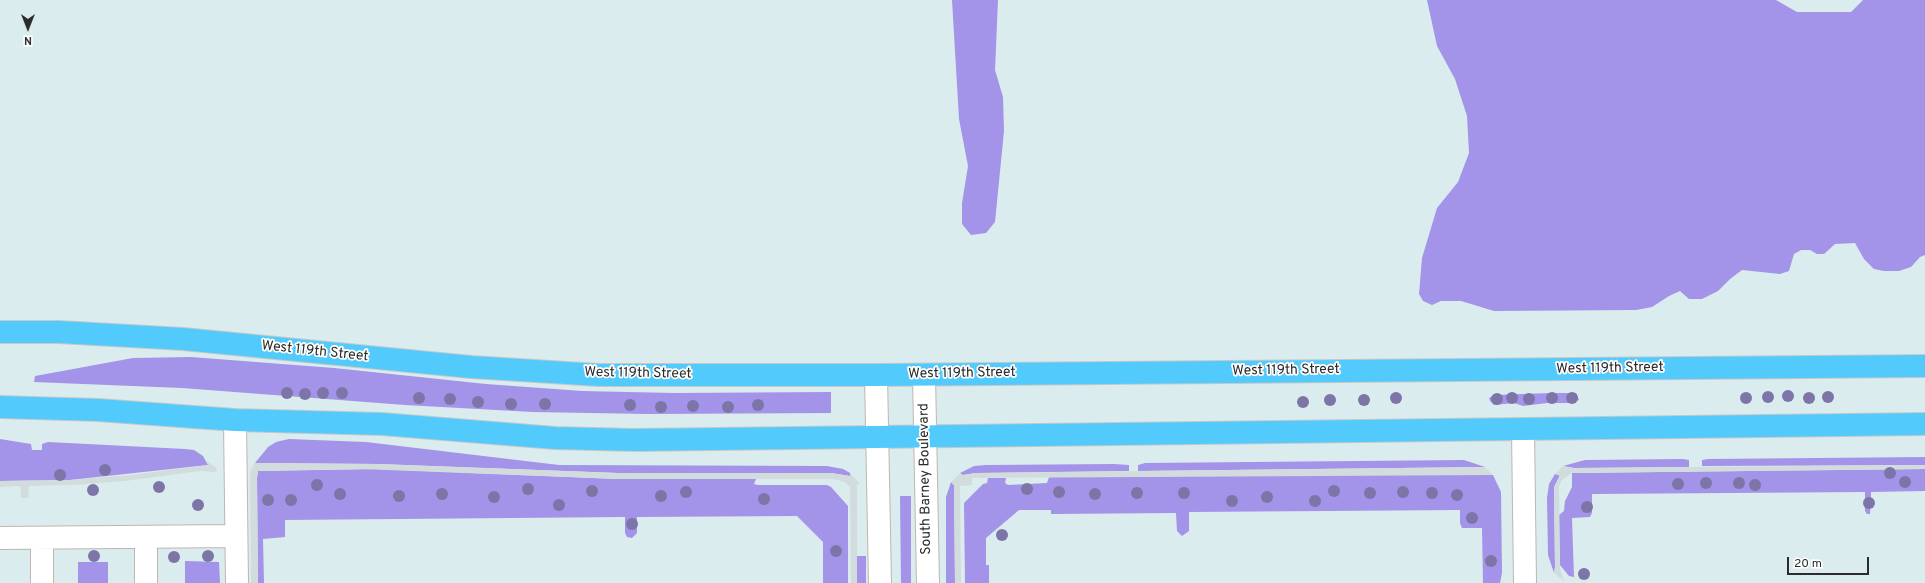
<!DOCTYPE html>
<html>
<head>
<meta charset="utf-8">
<style>
	body { margin:0 }
	#map { position:relative; width:1925px; height:583px; overflow:hidden; background:#dbecee; font-family:Overpass,sans-serif }
	canvas { display:block }
	.north { position:absolute; left:8px; top:8px; width:40px; height:40px; -webkit-text-stroke:3px #fff; paint-order:stroke; rotate:180deg; font-size:11px; font-weight:700; line-height:16px; text-align:center; color:#2b2b2b }
	.north::after { content:''; display:block; margin:auto; width:14px; height:18px; background:#2b2b2b; clip-path:polygon(50% 0,100% 100%,50% 72%,0 100%) }
	.scale { position:absolute; left:1787px; top:557px; width:82px; height:18px; box-sizing:border-box; border:2px solid #2b2b2b; border-top:0; padding-left:5px; font-size:12px; line-height:14px; white-space:nowrap; color:#2b2b2b; -webkit-text-stroke:3px #fff; paint-order:stroke }
</style>
</head>
<body>
<div id="map">
<canvas width="1925" height="583"></canvas>
<div class="north">N</div>
<div class="scale">20 m</div>
</div>
<script>
const ctx = document.querySelector('canvas').getContext('2d');
ctx.lineJoin = 'round';
function paint(path, color) { ctx.fillStyle = color; ctx.fill(path, 'evenodd'); }
const shape = rows => new Path2D(rows.map(r => 'M' + r).join(''));
function stroke(path, color, width, dash) { ctx.strokeStyle = color; ctx.lineWidth = width; ctx.lineCap = dash ? 'butt' : 'round'; ctx.setLineDash(dash || []); ctx.stroke(path); }
function write(font, color, halo, rows, align = 'center') {
  ctx.font = font + ' Overpass,sans-serif'; ctx.lineWidth = 3.5; ctx.setLineDash([]); ctx.textBaseline = 'middle'; ctx.strokeStyle = halo; ctx.fillStyle = color; for (const [text, x, y, turn = 0] of rows) {
    ctx.save(); ctx.translate(x, y); ctx.rotate((+turn || 0) * Math.PI / 180); ctx.textAlign = isNaN(turn) ? turn : align; if (halo) ctx.strokeText(text, 0, 0); ctx.fillText(text, 0, 0); ctx.restore();
  }
}
paint(shape([
	[952,0,998,0,995,70,1003,97,1004,131,995,222,986,233,971,235,962,224,962,203,968,166,959,119],
	[1427,0,1776,0,1797,12,1851,12,1863,0,1925,0,1925,255,1920,257,1911,267,1899,271,1884,271,1874,269,1864,259,1855,243,1835,244,1824,254,1817,254,1810,250,1801,250,1794,254,1789,271,1780,274,1742,270,1730,279,1718,291,1702,299,1689,299,1680,291,1669,296,1652,307,1636,310,1494,311,1461,301,1441,301,1432,305,1423,301,1419,294,1422,258,1437,208,1458,182,1469,153,1467,116,1455,79,1437,46],
	[191,357,334,368,486,384,582,391,674,393,831,392,831,413,648,414,533,412,405,405,182,388,34,382,35,376,133,358],
	[1550,393,1576,393,1579,400,1572,403,1547,403,1523,406,1514,403,1494,405,1490,401,1489,398,1494,395],
	[0,439,31,444,32,450,42,450,42,444,48,442,185,449,194,450,203,456,208,465,70,480,0,481],
	[289,439,366,442,559,465,827,466,843,469,850,473,850,476,831,473,618,473,378,464,255,463,268,447,276,442],
	[1925,457,1925,465,1702,466,1702,460,1708,459],
	[1683,459,1689,460,1689,467,1574,468,1563,466,1585,460],
	[1464,460,1485,467,1138,471,1138,465,1145,463],
	[1114,464,1129,465,1129,471,976,473,963,475,960,473,974,466,986,465],
	[378,469,618,479,756,479,754,484,758,485,827,485,831,487,848,506,848,583,823,583,823,542,797,516,637,517,637,533,632,538,627,537,625,533,625,517,285,520,285,537,263,539,264,583,258,583,257,478,258,471],
	[1925,469,1925,491,1871,492,1870,514,1867,514,1865,511,1865,492,1592,494,1592,513,1590,517,1572,518,1574,577,1569,576,1560,565,1559,515,1564,511,1565,501,1572,487,1572,473],
	[1480,474,1493,475,1501,492,1502,573,1500,583,1483,583,1482,528,1462,528,1460,523,1460,510,1189,512,1189,531,1182,536,1177,531,1176,513,1051,514,1051,510,1019,510,986,538,986,565,989,565,989,583,965,583,964,503,983,484,987,483,988,478,1006,478,1005,483,1008,485,1047,483,1049,477],
	[1555,474,1560,475,1554,487,1555,567,1554,573,1548,555,1547,498,1549,484],
	[951,482,954,485,955,583,946,583,946,497],
	[900,496,911,496,911,583,901,583],
	[857,556,866,556,866,583,857,583],
	[185,561,219,562,220,583,185,583],
	[78,562,108,562,108,583,78,583]
]), '#a393e9');
paint(shape([
	[206,460,216,468,217,472,200,471,125,481,74,485,29,486,28,498,21,498,20,486,0,487,0,481,70,480,131,475,208,465],
	[255,463,378,464,618,473,831,473,850,476,850,473,860,484,857,485,857,583,851,583,850,487,845,482,833,479,618,479,362,469,258,471,257,478,258,583,251,583,250,478,251,469],
	[1925,465,1925,469,1572,473,1562,480,1559,486,1560,569,1564,581,1554,573,1555,567,1554,487,1560,476,1555,474,1563,466,1574,468],
	[1485,467,1493,475,972,478,972,485,960,486,961,583,955,583,954,485,951,482,960,473,963,475,976,473]
]), '#d3dcdd');
const minor = shape([
	[876,375,880,583],
	[924,375,928,583],
	[235,420,237,583],
	[1523,429,1525,583],
	[146,537,146,583],
	[0,538,236,536],
	[42,583,42,538]
]);
const major = shape([
	[0,332,59,332,183,339,471,367,599,375,876,375,1925,366],
	[0,407,98,410,235,420,382,424,555,438,634,440,1925,424]
]);
stroke(minor, '#c0b5af', 24);
stroke(major, '#c8c8c8', 24);
stroke(minor, '#fff', 22);
stroke(major, '#52cbfc', 22);
ctx.fillStyle = '#7d75a8';
for (const [x, y] of [
	[287,393],
	[323,393],
	[342,393],
	[305,394],
	[1788,396],
	[1768,397],
	[1828,397],
	[419,398],
	[1396,398],
	[1512,398],
	[1552,398],
	[1572,398],
	[1746,398],
	[1809,398],
	[450,399],
	[1497,399],
	[1529,399],
	[1330,400],
	[1364,400],
	[478,402],
	[1303,402],
	[511,404],
	[545,404],
	[630,405],
	[758,405],
	[693,406],
	[661,407],
	[728,407],
	[105,470],
	[1890,473],
	[60,475],
	[1905,482],
	[1706,483],
	[1739,483],
	[1678,484],
	[317,485],
	[1755,485],
	[159,487],
	[528,489],
	[1027,489],
	[93,490],
	[592,491],
	[1334,491],
	[686,492],
	[1059,492],
	[1403,492],
	[1137,493],
	[1184,493],
	[1370,493],
	[1432,493],
	[340,494],
	[442,494],
	[1095,494],
	[1457,495],
	[399,496],
	[661,496],
	[494,497],
	[1267,497],
	[764,499],
	[268,500],
	[291,500],
	[1232,501],
	[1315,501],
	[1869,503],
	[198,505],
	[559,505],
	[1587,507],
	[1472,518],
	[632,524],
	[1002,535],
	[836,551],
	[94,556],
	[208,556],
	[174,557],
	[1491,561],
	[1584,574]
]) { ctx.beginPath(); ctx.arc(x, y, 6, 0, 2 * Math.PI); ctx.fill(); }
write('14px', '#2b2b2b', '#fff', [
	["West 119th Street",315,352,6],
	["West 119th Street",1610,369,-1],
	["West 119th Street",1286,371,-1],
	["West 119th Street",638,374,1],
	["West 119th Street",962,374,-1],
	["South Barney Boulevard",926,479,-91]
]);
</script>
</body>
</html>
